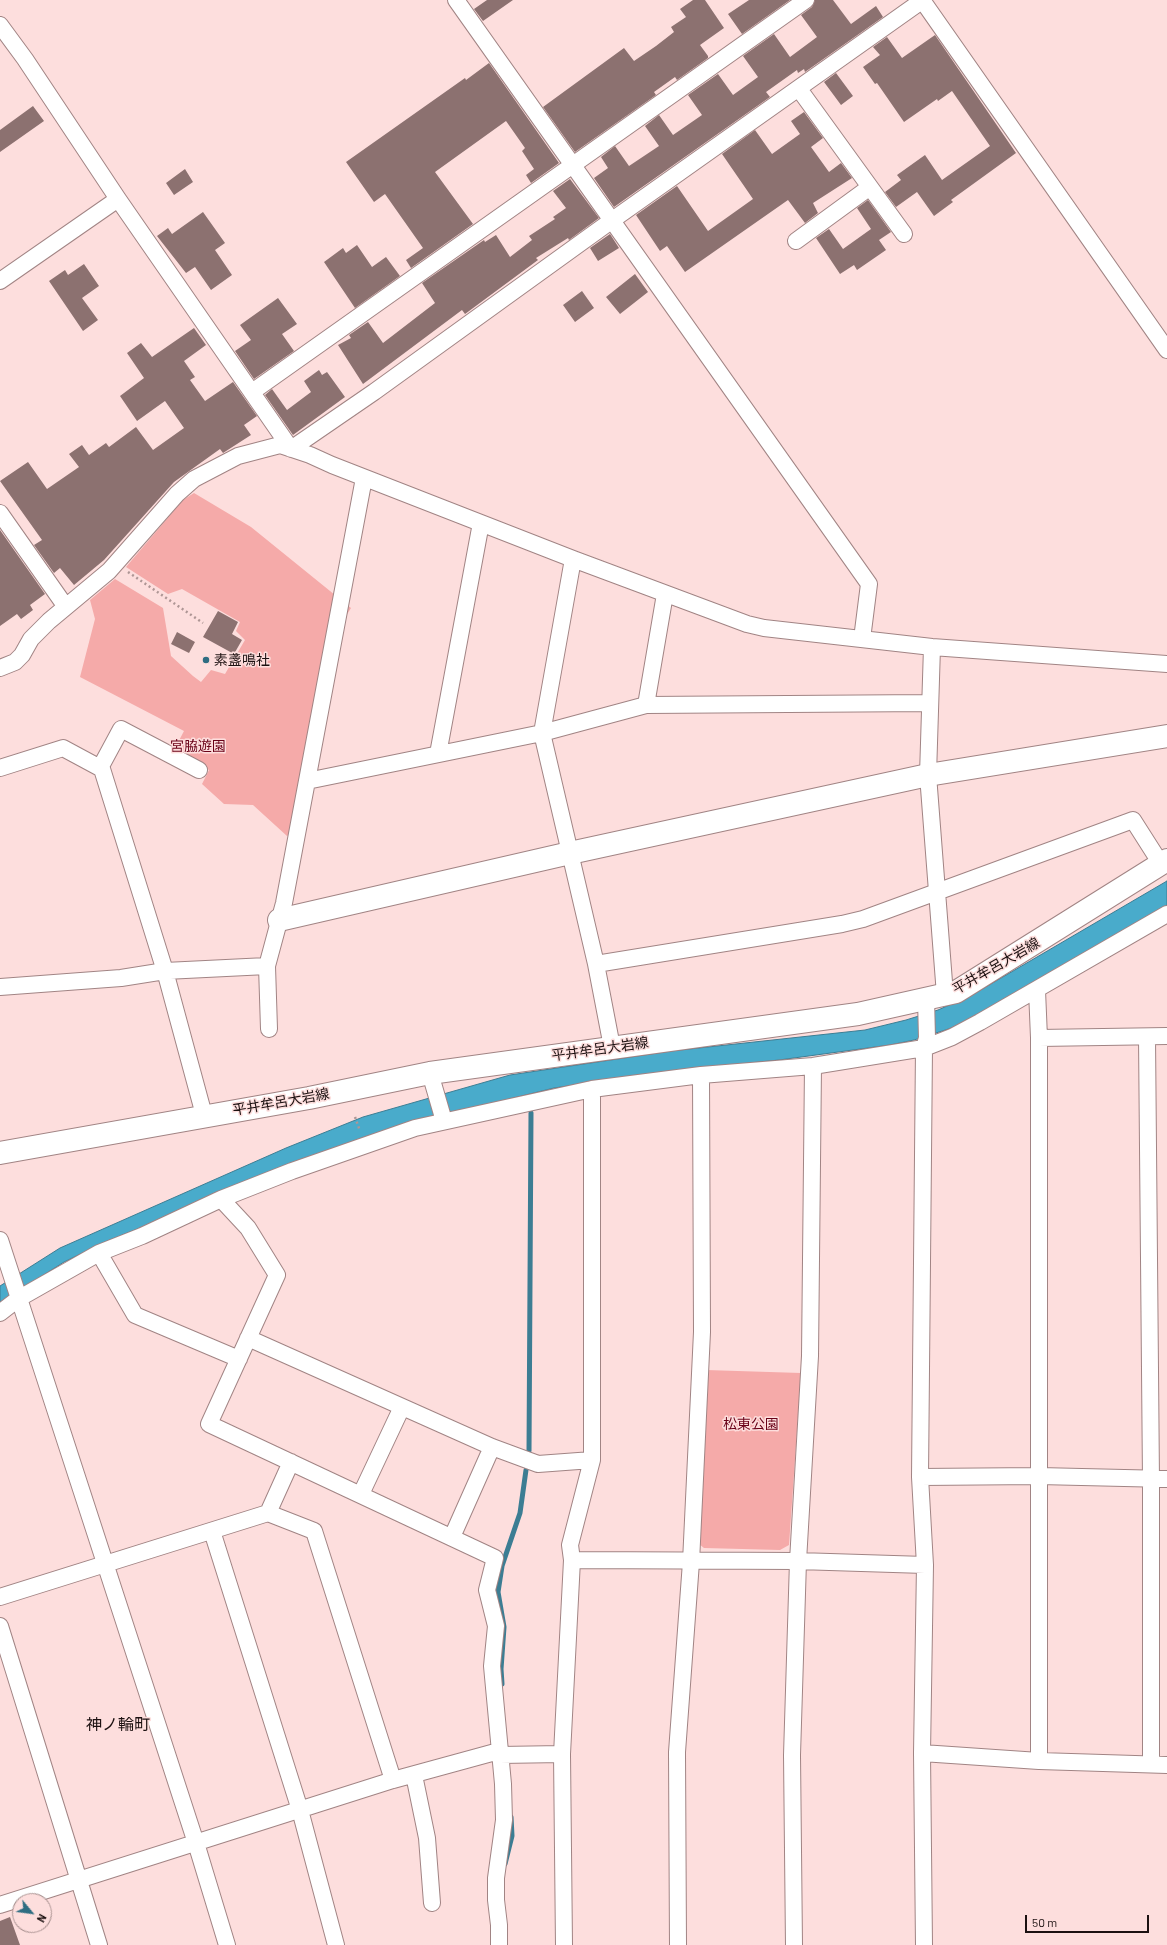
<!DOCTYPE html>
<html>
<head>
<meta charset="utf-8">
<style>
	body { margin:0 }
	#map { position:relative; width:1167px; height:1945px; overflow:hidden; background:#fddedd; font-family:Barlow,sans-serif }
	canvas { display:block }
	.north { position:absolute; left:12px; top:1893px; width:40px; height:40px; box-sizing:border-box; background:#fddedd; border:1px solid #a38c8b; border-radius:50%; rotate:119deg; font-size:11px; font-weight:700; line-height:16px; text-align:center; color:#1c1111 }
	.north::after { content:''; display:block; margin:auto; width:14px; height:18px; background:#2e6d82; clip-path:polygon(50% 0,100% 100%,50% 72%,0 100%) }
	.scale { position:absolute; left:1025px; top:1915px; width:124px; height:18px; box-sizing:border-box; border:2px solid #1c1111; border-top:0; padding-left:5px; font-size:12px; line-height:14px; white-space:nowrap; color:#1c1111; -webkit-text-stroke:3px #fddedd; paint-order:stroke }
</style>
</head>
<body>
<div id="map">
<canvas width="1167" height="1945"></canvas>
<div class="north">N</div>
<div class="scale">50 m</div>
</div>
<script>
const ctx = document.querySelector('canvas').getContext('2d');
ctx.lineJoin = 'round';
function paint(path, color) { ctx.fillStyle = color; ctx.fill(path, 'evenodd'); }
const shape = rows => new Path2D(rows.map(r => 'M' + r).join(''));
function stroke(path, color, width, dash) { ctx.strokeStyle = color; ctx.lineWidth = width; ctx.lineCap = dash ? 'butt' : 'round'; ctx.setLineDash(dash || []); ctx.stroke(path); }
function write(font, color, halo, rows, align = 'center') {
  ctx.font = font + ' Barlow,"Noto Sans JP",sans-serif'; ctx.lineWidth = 3; ctx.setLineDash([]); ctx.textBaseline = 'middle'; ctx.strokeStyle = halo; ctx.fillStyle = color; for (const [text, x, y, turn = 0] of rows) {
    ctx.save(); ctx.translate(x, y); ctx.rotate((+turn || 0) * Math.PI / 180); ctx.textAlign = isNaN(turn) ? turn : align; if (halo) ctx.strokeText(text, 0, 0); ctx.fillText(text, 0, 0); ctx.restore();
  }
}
paint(shape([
	[194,493,251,527,351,608,346,616,297,828,287,836,253,805,224,804,202,784,209,770,174,750,184,731,80,677,95,619,90,600,115,579,163,608,171,656,193,676,201,682,211,670,225,674,245,640,236,631,240,622,182,589,168,594,126,567,183,500],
	[706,1370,801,1373,789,1545,780,1550,704,1548,699,1544]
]), '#f5aaa9');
const water = shape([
	[1167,881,1167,906,961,1025,914,1040,890,1045,779,1060,672,1071,554,1088,401,1126,272,1175,105,1242,64,1262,0,1303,0,1286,60,1248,286,1148,363,1117,510,1075,671,1051,865,1030,906,1020,938,1010,972,995,1167,881]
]);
paint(water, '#49abcb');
stroke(water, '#3c7d93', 1);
stroke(shape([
	[529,1451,531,1113],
	[502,1684,501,1669,504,1627,498,1592,502,1566,520,1513,526,1470],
	[505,1864,512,1836,511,1817]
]), '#3c7d93', 5);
paint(shape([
	[487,0,513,0,483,21,474,9],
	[693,0,705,0,724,28,700,45,708,56,708,58,677,80,675,77,654,92,656,95,575,152,543,107,624,48,634,61,656,46,674,32,671,27,686,17,680,9],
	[749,0,790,0,742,34,728,14],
	[815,0,833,0,851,24,876,6,883,17,805,72,804,69,798,73,797,70,766,92,770,97,614,207,594,178,608,168,601,157,615,146,629,166,659,146,645,126,659,115,673,135,702,115,688,95,718,74,733,95,758,77,743,56,774,34,790,57,817,37,801,15,812,7],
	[935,35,1016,153,951,200,953,202,934,216,917,192,896,207,885,192,901,180,897,175,925,155,942,180,990,146,952,91,938,101,937,99,904,122,877,83,875,84,863,67,880,55,873,47,887,37,902,58],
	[489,63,559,163,531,183,526,175,534,169,522,151,525,148,506,121,435,172,473,224,411,268,406,260,423,248,385,194,374,202,346,162,465,78,466,80],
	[836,73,853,96,841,105,824,82],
	[33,106,44,121,0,152,0,130],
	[804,112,823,138,811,147,829,172,841,163,852,178,813,203,818,213,805,223,788,200,685,272,667,246,660,251,636,215,677,186,708,231,753,199,722,154,755,130,772,154,800,134,791,121],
	[185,169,193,182,174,195,166,183],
	[570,179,599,218,569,240,568,238,536,258,538,260,465,314,462,310,363,384,338,345,351,338,349,335,368,322,383,343,435,303,422,283,484,240,485,242,496,235,510,257,532,240,529,236,555,219,553,217,566,208,553,191],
	[868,200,891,232,879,240,886,250,857,270,854,265,840,274,816,238,829,229,843,249,871,229,857,208],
	[203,212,225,243,215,250,232,275,211,290,195,267,186,273,157,236,168,228,172,234],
	[610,234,619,248,598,261,590,248],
	[357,245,372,267,386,257,400,276,355,308,324,262,343,248,346,253],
	[84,264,99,286,82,298,98,320,83,331,49,281,65,270,68,275],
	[635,274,648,292,620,314,606,297],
	[582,291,594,308,575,322,563,305],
	[278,298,297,324,282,334,294,351,254,379,235,351,251,340,240,325],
	[194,328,206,345,184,361,195,377,190,380,205,401,233,382,257,416,244,425,251,435,223,453,220,449,174,482,104,560,74,585,60,568,54,573,34,545,42,540,0,481,28,462,47,489,79,467,69,454,82,445,89,455,106,443,109,447,136,427,153,450,184,428,165,401,137,421,120,396,144,378,127,353,141,343,152,357],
	[319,370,322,375,327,372,345,397,293,435,265,395,272,389,287,410,311,392,304,381],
	[0,530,45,594,30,605,33,610,21,619,17,614,0,626],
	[218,611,238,622,232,634,242,640,234,654,203,637],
	[177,632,195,642,189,653,171,644],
	[10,1917,20,1945,0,1945,0,1921]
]), '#8c7170');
const street = shape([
	[456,0,869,584,862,639],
	[922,0,1167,350],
	[0,25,25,59,118,199,291,449,374,392,611,221,923,0],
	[799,89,904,234],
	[796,241,870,187],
	[0,281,118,199],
	[252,392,806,0],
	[0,513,66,607],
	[573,559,542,733,596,964,842,924,863,919,1133,820,1161,864],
	[932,647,928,775,945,995],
	[0,668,15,662,22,655,31,639,49,621,109,571,177,494,194,479,238,456,280,445,310,455,332,465,573,559,747,624,764,628,932,647,1167,664],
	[646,705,665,594],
	[438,754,481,523],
	[0,768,63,748,102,769,165,971,204,1115],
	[100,768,121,729,199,770],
	[307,781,542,733,646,705,930,703],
	[596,964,612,1047],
	[0,987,121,978,165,971,267,966],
	[1037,990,1039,1038,1039,1761],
	[269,1029,267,966,284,903,364,478],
	[1147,1037,1151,1480,1151,1764],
	[1039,1038,1167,1036],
	[430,1073,444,1121],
	[221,1199,248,1228,277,1275,209,1424,495,1558,487,1590,496,1626,492,1666,503,1784,504,1820,496,1878,496,1900,499,1925,499,1945],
	[0,1240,196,1843,227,1945],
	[99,1253,135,1315,239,1359],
	[0,1313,18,1299,99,1253,142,1236,221,1199,292,1171,415,1128,592,1089,701,1075,813,1066,924,1048,952,1037,980,1022,1167,914],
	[248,1338,492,1447,538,1464,592,1460],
	[920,1477,1039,1476,1167,1479],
	[361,1494,402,1407],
	[268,1513,291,1462],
	[212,1531,300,1810,336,1945],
	[452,1537,492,1447],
	[572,1560,798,1561,925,1565],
	[0,1597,268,1513,314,1531,393,1780],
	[0,1626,99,1945],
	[922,1753,1039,1761,1167,1765],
	[500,1755,562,1754],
	[414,1775,427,1838,432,1903],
	[0,1905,393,1780,499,1751],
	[564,1945,562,1754,572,1560,570,1545,592,1460,592,1089],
	[678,1945,677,1752,691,1562,702,1332,701,1075],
	[794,1945,792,1755,798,1561,810,1356,813,1066],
	[924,1945,922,1753,925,1565,920,1477,924,1048,927,1038,926,999]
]);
const secondary = shape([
	[279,920,570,853,928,775,1167,736],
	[0,1153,309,1098,430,1073,858,1014,956,992,1167,860]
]);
stroke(street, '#a18484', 18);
stroke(secondary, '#a18484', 24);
stroke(shape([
	[128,572,203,623],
	[355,1117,360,1131]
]), '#ae9695', 2.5, [2, 3]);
stroke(street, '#fff', 16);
stroke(secondary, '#fff', 22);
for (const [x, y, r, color] of [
	[206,660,4,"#2e6d82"]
]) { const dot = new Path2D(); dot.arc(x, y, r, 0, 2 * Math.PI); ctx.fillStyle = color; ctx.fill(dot); stroke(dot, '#fddedd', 1.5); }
write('14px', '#1c1111', '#fddedd', [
	["素盞鳴社",214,660]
], 'left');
write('14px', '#690117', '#fddedd', [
	["宮脇遊園",198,746],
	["松東公園",751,1424]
]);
write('14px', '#1c1111', '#fddedd', [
	["平井牟呂大岩線",996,966,-30],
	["平井牟呂大岩線",600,1049,-8],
	["平井牟呂大岩線",281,1102,-10]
]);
write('16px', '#1c1111', '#fddedd', [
	["神ノ輪町",118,1725]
]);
</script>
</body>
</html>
